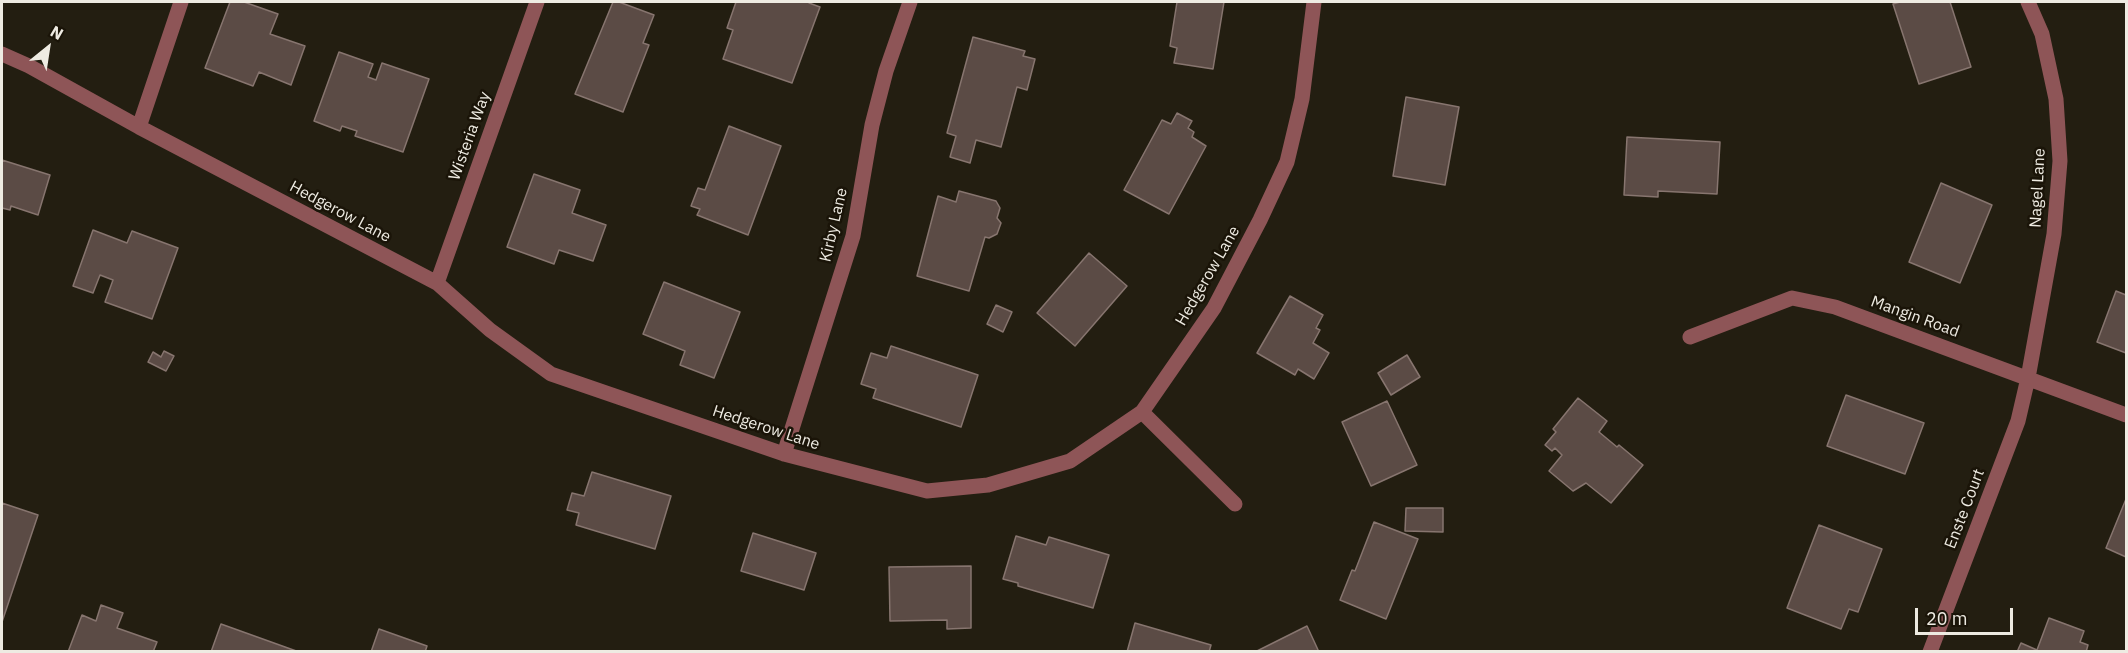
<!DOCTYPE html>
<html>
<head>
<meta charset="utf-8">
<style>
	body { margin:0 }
	#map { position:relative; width:2128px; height:653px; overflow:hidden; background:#231e11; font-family:"IBM Plex Sans",sans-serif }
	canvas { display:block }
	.frame { position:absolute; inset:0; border:3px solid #eeebe2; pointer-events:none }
	.north { position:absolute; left:18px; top:18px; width:60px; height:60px; -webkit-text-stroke:4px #1a1408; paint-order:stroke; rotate:30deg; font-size:16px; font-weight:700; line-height:24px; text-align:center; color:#eeebe2 }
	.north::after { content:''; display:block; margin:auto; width:21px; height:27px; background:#eeebe2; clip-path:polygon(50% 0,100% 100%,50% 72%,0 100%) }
	.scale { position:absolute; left:1915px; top:608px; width:98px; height:27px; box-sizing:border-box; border:3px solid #eeebe2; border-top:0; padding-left:8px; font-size:18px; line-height:21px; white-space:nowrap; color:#eeebe2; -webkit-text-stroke:4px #1a1408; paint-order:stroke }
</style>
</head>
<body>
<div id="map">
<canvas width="2128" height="653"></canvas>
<div class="frame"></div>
<div class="north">N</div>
<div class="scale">20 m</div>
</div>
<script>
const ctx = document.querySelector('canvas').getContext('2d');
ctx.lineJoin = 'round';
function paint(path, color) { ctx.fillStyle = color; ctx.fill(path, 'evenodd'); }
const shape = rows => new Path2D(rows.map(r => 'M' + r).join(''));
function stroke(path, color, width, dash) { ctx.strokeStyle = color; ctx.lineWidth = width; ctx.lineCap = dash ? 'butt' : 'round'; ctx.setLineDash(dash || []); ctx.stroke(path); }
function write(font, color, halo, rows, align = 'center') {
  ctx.font = font + ' "IBM Plex Sans",sans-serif'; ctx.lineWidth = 5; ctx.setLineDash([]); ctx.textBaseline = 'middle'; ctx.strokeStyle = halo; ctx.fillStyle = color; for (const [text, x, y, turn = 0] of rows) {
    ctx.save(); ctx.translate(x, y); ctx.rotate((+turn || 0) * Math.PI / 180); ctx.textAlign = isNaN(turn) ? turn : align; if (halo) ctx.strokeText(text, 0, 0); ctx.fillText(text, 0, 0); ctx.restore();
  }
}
const building = shape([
	[230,2,244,2,278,14,270,34,305,46,291,85,259,72,253,86,205,68,230,2],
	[613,2,619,2,654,15,643,43,649,45,623,112,575,94,613,2],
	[736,2,810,2,809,3,820,7,792,83,723,59,733,30,727,28,736,2],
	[1177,2,1224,2,1213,69,1174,63,1177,48,1170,46,1177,2],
	[1900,2,1950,2,1971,67,1919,84,1893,4,1900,2],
	[973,37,1025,51,1023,56,1035,59,1027,90,1017,87,1001,147,976,140,970,163,950,157,956,136,947,133,973,37],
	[339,52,373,64,368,77,376,80,382,63,429,79,403,152,355,136,357,131,342,126,340,131,314,121,339,52],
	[1406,97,1459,107,1445,185,1393,176,1406,97],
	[1177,113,1192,121,1188,128,1194,132,1192,137,1206,146,1169,214,1124,190,1162,120,1171,124,1177,113],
	[729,126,781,146,748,235,697,215,700,209,691,206,698,188,705,190,729,126],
	[1627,137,1720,142,1717,194,1658,191,1658,197,1624,195,1627,137],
	[2,160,50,175,38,215,11,206,10,210,2,208,2,160],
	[534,174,580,190,572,213,606,225,593,261,559,250,554,264,507,247,534,174],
	[1941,183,1992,205,1960,283,1909,262,1941,183],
	[959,191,996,201,1000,208,997,218,1001,223,997,234,989,238,985,237,969,291,917,276,938,196,956,202,959,191],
	[93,230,127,243,132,231,178,248,152,319,105,302,113,280,100,275,93,293,73,286,93,230],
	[1089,253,1127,286,1075,346,1037,313,1089,253],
	[664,282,740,312,714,378,680,365,685,351,643,334,664,282],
	[2116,291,2126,295,2126,353,2097,342,2116,291],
	[1290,296,1323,315,1316,328,1320,330,1313,343,1329,353,1314,379,1298,369,1295,375,1257,353,1290,296],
	[996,305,1012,312,1003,332,987,324,996,305],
	[891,346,978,375,961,427,873,398,876,389,861,384,871,353,887,358,891,346],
	[164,351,174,356,166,371,148,362,153,352,161,357,164,351],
	[1407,355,1420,377,1391,395,1378,373,1407,355],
	[1846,395,1924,423,1905,474,1827,446,1846,395],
	[1578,398,1607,421,1599,432,1617,447,1619,445,1643,465,1611,503,1586,483,1573,491,1549,471,1562,455,1555,448,1552,451,1545,445,1556,432,1553,429,1578,398],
	[1387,401,1417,465,1371,486,1342,422,1387,401],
	[592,472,671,496,655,549,576,525,579,513,567,510,572,493,584,496,592,472],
	[2126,499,2126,557,2106,548,2126,499],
	[2,503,38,515,2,622,2,503],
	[1406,508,1443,508,1443,532,1405,531,1406,508],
	[1374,522,1418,539,1386,619,1340,600,1352,570,1355,571,1374,522],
	[1819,525,1882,549,1858,612,1849,609,1841,629,1787,608,1819,525],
	[753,533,816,553,804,590,741,571,753,533],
	[1016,536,1046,545,1049,537,1109,555,1093,608,1018,586,1018,583,1003,579,1016,536],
	[971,566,971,628,947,629,947,620,890,621,889,567,971,566],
	[101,605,123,613,117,628,157,642,153,652,68,652,82,615,96,621,101,605],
	[2049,618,2084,631,2080,642,2088,645,2086,652,2017,652,2021,643,2037,650,2049,618],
	[1135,623,1211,645,1209,652,1127,652,1135,623],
	[221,624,299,652,211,652,221,624],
	[1307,626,1319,652,1255,652,1307,626],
	[379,629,427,646,425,652,371,652,379,629]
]);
paint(building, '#5b4b45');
stroke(building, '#87756f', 1.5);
stroke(shape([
	[2,54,29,66,139,127,437,283,490,330,551,374,784,454,927,491,988,485,1070,461,1142,412,1214,308,1260,220,1287,162,1302,99,1314,2],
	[139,127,181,2],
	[437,283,537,2],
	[1690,337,1792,298,1835,307,2126,415],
	[1142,412,1235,504],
	[784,454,853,236,872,125,886,71,910,2],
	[1930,652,2018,421,2028,378,2054,234,2060,161,2056,99,2042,34,2028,2]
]), '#8e5557', 15);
write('16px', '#eeebe2', '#1a1408', [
	["Wisteria Way",470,136,-70],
	["Nagel Lane",2038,188,-87],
	["Hedgerow Lane",340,212,28],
	["Kirby Lane",834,225,-77],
	["Hedgerow Lane",1208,276,-60],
	["Mangin Road",1915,317,20],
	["Hedgerow Lane",766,428,18],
	["Enste Court",1965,509,-69]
]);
</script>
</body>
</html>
